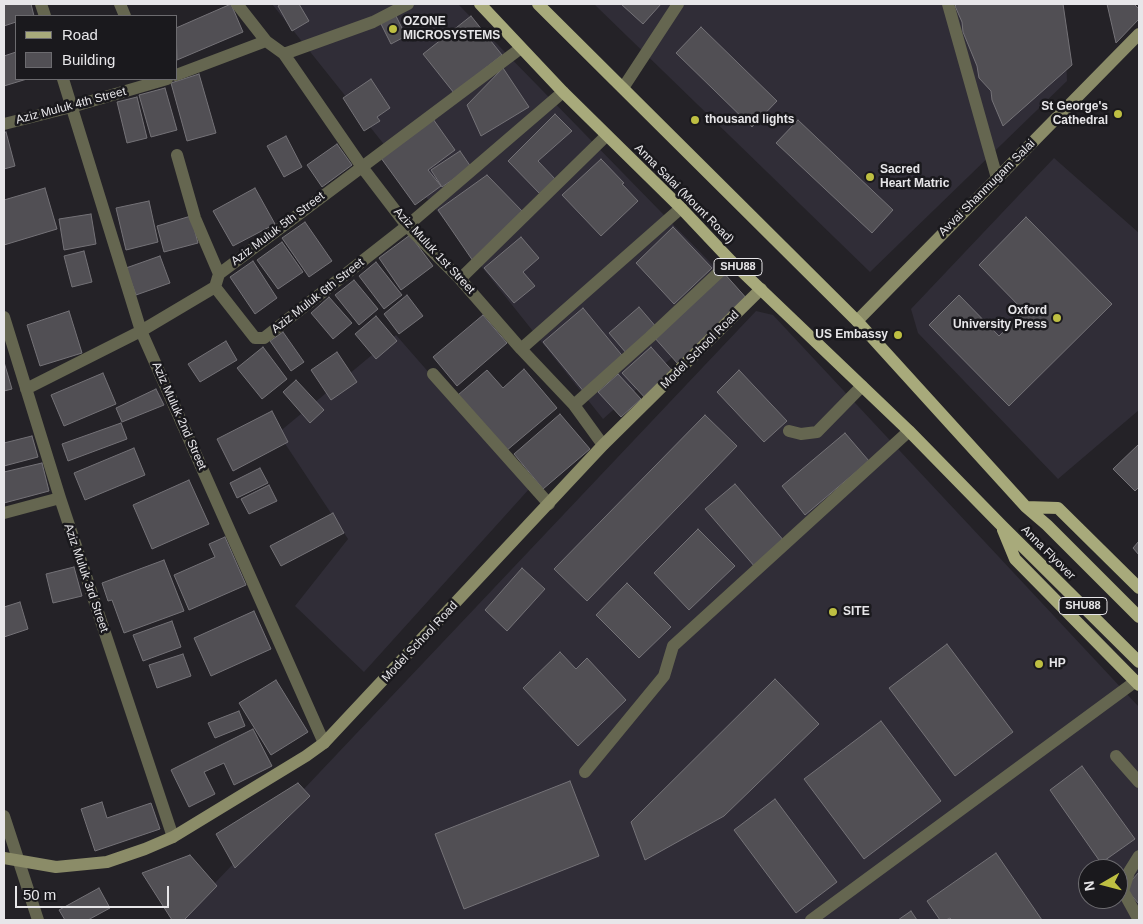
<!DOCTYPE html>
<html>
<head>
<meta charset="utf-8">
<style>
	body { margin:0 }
	#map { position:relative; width:1143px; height:924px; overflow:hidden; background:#242227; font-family:Helvetica,sans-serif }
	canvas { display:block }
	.frame { position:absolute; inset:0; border:5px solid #e7e6e9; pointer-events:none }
	.legend { position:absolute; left:15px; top:15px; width:162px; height:65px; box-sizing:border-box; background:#1a191d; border:1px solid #6c6b6f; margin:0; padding:6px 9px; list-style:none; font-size:15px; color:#e7e6e9 }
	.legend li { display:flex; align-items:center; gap:10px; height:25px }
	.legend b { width:25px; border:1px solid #6c6b6f }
	.north { position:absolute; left:1078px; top:859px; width:50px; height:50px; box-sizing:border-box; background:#1a191d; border:1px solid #6c6b6f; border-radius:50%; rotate:262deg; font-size:14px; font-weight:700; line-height:20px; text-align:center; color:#e7e6e9 }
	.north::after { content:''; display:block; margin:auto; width:18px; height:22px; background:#bebf42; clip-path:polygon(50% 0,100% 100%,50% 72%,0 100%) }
	.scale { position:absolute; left:15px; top:886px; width:154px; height:22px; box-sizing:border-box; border:2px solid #e7e6e9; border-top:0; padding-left:6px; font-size:15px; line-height:18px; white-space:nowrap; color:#e7e6e9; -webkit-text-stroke:4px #1a191d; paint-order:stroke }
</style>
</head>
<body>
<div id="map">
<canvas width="1143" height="924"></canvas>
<div class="frame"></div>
<ul class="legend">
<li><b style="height:6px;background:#a8aa7b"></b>Road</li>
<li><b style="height:14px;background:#514f54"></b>Building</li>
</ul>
<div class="north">N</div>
<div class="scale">50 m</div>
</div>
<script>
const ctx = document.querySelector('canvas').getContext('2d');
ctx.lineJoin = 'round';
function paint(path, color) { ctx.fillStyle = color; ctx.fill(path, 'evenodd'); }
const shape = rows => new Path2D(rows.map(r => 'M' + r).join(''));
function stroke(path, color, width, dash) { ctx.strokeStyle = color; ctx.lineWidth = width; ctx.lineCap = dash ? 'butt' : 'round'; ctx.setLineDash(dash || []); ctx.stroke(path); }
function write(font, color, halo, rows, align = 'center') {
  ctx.font = font + ' Helvetica,sans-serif'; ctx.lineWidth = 5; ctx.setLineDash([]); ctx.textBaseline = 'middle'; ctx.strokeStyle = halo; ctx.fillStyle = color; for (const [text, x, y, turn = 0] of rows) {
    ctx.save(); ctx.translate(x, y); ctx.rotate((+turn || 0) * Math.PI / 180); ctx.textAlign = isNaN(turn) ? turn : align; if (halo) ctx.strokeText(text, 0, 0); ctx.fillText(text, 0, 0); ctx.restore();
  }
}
paint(shape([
	[272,4,458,4,742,295,603,419],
	[594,4,1064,4,1067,81,870,272],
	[1054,158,1139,233,1139,410,1058,479,918,333,911,309],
	[756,311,773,315,1139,707,1139,920,180,920],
	[1088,869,1118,869,1118,899,1088,899],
	[396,335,530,488,364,672,295,606,348,539,278,433]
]), '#302d37');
const building = shape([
	[4,4,31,4,34,16,16,16,16,22,4,26,4,4],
	[231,4,243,32,177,60,176,28,231,4],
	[281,4,299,4,309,21,292,31,278,6,281,4],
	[621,4,661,4,643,24,621,4],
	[957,4,1063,4,1072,65,1003,126,992,100,991,91,979,78,977,66,963,32,962,22,955,6,957,4],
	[1107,4,1134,4,1139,9,1139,19,1116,43,1107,4],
	[396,16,406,36,391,44,380,22,396,16],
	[471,16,502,55,454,93,423,54,471,16],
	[701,27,777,101,752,127,676,53,701,27],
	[16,52,16,79,27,79,4,86,4,56,16,52],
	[503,68,529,107,481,136,467,105,503,68],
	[199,74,216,133,187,141,171,83,199,74],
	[371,79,390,108,377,117,380,121,364,131,343,98,371,79],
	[165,88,177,130,151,137,139,95,165,88],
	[137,97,147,138,127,143,117,102,137,97],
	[555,114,572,131,538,161,556,180,541,195,508,161,555,114],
	[433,119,455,150,428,170,441,186,415,205,381,158,433,119],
	[798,120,893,210,872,233,776,143,798,120],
	[6,132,15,166,4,169,4,133,6,132],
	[286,136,302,167,284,177,267,146,286,136],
	[337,144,352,165,322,187,307,165,337,144],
	[460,151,471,167,442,187,431,170,460,151],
	[601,159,624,183,622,184,638,201,601,236,562,195,601,159],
	[487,175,523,212,473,261,438,210,487,175],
	[45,188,57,229,4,245,4,200,45,188],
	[255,188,275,224,233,246,213,211,255,188],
	[149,201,158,242,126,250,116,208,149,201],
	[91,214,96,244,64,250,59,219,91,214],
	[191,216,198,243,164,252,157,226,191,216],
	[1026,217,1112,304,1009,406,929,325,959,295,999,336,1024,311,979,265,1026,217],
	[305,222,332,261,309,277,282,238,305,222],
	[673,227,712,268,674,304,636,263,673,227],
	[410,235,433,266,401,290,379,258,410,235],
	[521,237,539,258,523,272,535,286,514,303,484,268,521,237],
	[282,242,303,272,278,289,257,260,282,242],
	[84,251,92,282,72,287,64,256,84,251],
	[160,256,170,283,136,295,126,268,160,256],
	[253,261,277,298,255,314,230,277,253,261],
	[376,262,402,295,384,309,359,276,376,262],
	[723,272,748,300,678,364,653,336,723,272],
	[354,280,378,309,359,325,335,295,354,280],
	[407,295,423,316,399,334,384,314,407,295],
	[329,297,352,323,333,339,311,313,329,297],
	[639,307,657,328,627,354,609,333,639,307],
	[583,308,625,359,585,393,543,342,583,308],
	[69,311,82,353,40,366,27,325,69,311],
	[483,315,507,343,457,386,433,357,483,315],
	[376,316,397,341,376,359,355,334,376,316],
	[283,332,304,362,291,371,270,341,283,332],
	[226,341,237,360,200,382,188,364,226,341],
	[263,347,287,379,262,399,237,368,263,347],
	[651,347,675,374,647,400,622,373,651,347],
	[337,352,357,382,331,400,311,370,337,352],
	[4,362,12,389,4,391,4,362],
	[524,369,557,408,506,451,458,395,487,370,503,388,524,369],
	[739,370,787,421,764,442,717,392,739,370],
	[103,373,116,404,64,426,51,395,103,373],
	[618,374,641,399,621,417,598,392,618,374],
	[296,380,324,410,310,423,283,392,296,380],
	[156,389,164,405,122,422,116,408,156,389],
	[272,411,288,442,233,471,217,439,272,411],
	[560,414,590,449,543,489,514,454,560,414],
	[705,415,737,446,587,601,554,569,705,415],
	[121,423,127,439,68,461,62,444,121,423],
	[845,433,869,461,805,515,782,486,845,433],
	[32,436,38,457,4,466,4,443,32,436],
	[1139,444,1139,487,1135,491,1113,469,1139,444],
	[134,448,145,475,85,500,74,473,134,448],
	[42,463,49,491,4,503,4,472,42,463],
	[260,468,268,483,237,498,230,483,260,468],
	[189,480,209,524,152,549,133,505,189,480],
	[735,484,785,542,755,567,705,509,735,484],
	[269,485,277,501,249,514,241,499,269,485],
	[333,513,344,533,281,566,270,546,333,513],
	[698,529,735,566,689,610,654,573,698,529],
	[225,537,246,585,189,610,174,575,215,557,209,544,225,537],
	[1139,541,1139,555,1133,548,1139,541],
	[164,560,184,611,124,633,112,600,108,601,102,583,164,560],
	[74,567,82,596,53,603,46,574,74,567],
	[522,568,545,589,507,631,485,610,522,568],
	[627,583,671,627,639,658,596,615,627,583],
	[20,602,28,629,4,637,4,607,20,602],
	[254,611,271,649,211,676,194,638,254,611],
	[172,621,181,647,143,661,133,635,172,621],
	[947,644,1013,732,955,776,889,688,947,644],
	[560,652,576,669,587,658,626,700,578,746,523,688,560,652],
	[183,654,191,676,157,688,149,665,183,654],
	[775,679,819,724,724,816,645,860,631,822,775,679],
	[276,680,308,732,271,755,239,703,276,680],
	[239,711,245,726,215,738,208,723,239,711],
	[881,721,941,801,864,859,804,779,881,721],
	[253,729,272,766,234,785,224,763,204,772,215,794,189,807,171,770,253,729],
	[1082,766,1135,839,1101,863,1050,790,1082,766],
	[570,781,599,856,464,909,435,834,570,781],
	[298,783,310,796,235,868,216,834,298,783],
	[775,799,837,882,796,913,734,830,775,799],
	[102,802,107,818,151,803,160,829,95,851,81,809,102,802],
	[996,853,1042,920,952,920,950,918,946,920,940,920,927,901,996,853],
	[190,855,217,886,184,920,172,920,142,873,190,855],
	[1139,872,1139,904,1125,888,1139,872],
	[99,888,110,908,88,920,65,920,59,910,99,888],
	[911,911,917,920,898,920,911,911]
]);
paint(building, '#514f54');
stroke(building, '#747277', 1);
stroke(shape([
	[948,4,997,178],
	[623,88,678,4],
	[789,431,801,434,817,432,862,386],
	[1116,756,1139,782],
	[585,772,664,676,673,646,909,431],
	[1139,856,1129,872,1123,891,1139,920]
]), '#656650', 12);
stroke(shape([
	[41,4,45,16],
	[120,4,125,16],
	[237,4,266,41,284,54,362,167,407,226,460,279,521,349,574,405,603,445],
	[284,54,373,22,408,4],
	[176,75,266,41],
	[63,79,141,331,324,743],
	[4,124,71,107,167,79],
	[177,155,195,218,219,274],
	[460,279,606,136],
	[215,287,255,338,264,338,407,226,563,92],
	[4,317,60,498,173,837],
	[521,349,681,208],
	[433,374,549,504],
	[26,389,141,331,215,287,219,274,521,48],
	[574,405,650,337,731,261],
	[4,513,60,498],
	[4,816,38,920],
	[811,920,1136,681]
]), '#656650', 12);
stroke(shape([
	[857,321,1139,34],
	[4,858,56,867,107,862,145,849,173,837,306,756,324,743,603,445,761,289]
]), '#8b8c68', 12);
stroke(shape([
	[480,4,563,92,681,208,731,261,909,431,1002,526,1139,662],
	[538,4,857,321,1026,507,1047,525,1139,617],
	[1026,507,1058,508,1139,588],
	[1003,530,1015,559,1139,685]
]), '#a8aa7b', 12);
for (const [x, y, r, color] of [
	[393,29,5,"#bebf42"],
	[1118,114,5,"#bebf42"],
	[695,120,5,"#bebf42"],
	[870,177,5,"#bebf42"],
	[1057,318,5,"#bebf42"],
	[898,335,5,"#bebf42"],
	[833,612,5,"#bebf42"],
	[1039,664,5,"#bebf42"]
]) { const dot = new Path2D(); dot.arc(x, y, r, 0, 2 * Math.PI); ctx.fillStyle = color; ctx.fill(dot); stroke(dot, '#1a191d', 2); }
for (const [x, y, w] of [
	[738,267,48],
	[1083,606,48]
]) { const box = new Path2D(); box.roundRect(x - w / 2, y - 8.5, w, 17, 4); ctx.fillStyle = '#1a191d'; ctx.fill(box); stroke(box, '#e7e6e9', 1); }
write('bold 11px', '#e7e6e9', null, [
	["SHU88",738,267],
	["SHU88",1083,606]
]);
write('bold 12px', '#e7e6e9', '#1a191d', [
	["OZONE",403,22],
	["MICROSYSTEMS",403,36],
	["St George's",1108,107,"right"],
	["Cathedral",1108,121,"right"],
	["thousand lights",705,120],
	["Sacred",880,170],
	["Heart Matric",880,184],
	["Oxford",1047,311,"right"],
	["University Press",1047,325,"right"],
	["US Embassy",888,335,"right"],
	["SITE",843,612],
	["HP",1049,664]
], 'left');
write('12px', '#e7e6e9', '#1a191d', [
	["Aziz Muluk 4th Street",71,106,-15],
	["Avvai Shanmugam Salai",987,188,-45],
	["Anna Salai (Mount Road)",684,194,45],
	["Aziz Muluk 5th Street",278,229,-37],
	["Aziz Muluk 1st Street",434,251,47],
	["Aziz Muluk 6th Street",318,296,-38],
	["Model School Road",700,350,-45],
	["Aziz Muluk 2nd Street",179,416,66],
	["Anna Flyover",1048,553,45],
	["Aziz Muluk 3rd Street",86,578,71],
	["Model School Road",420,642,-47]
]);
</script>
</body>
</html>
